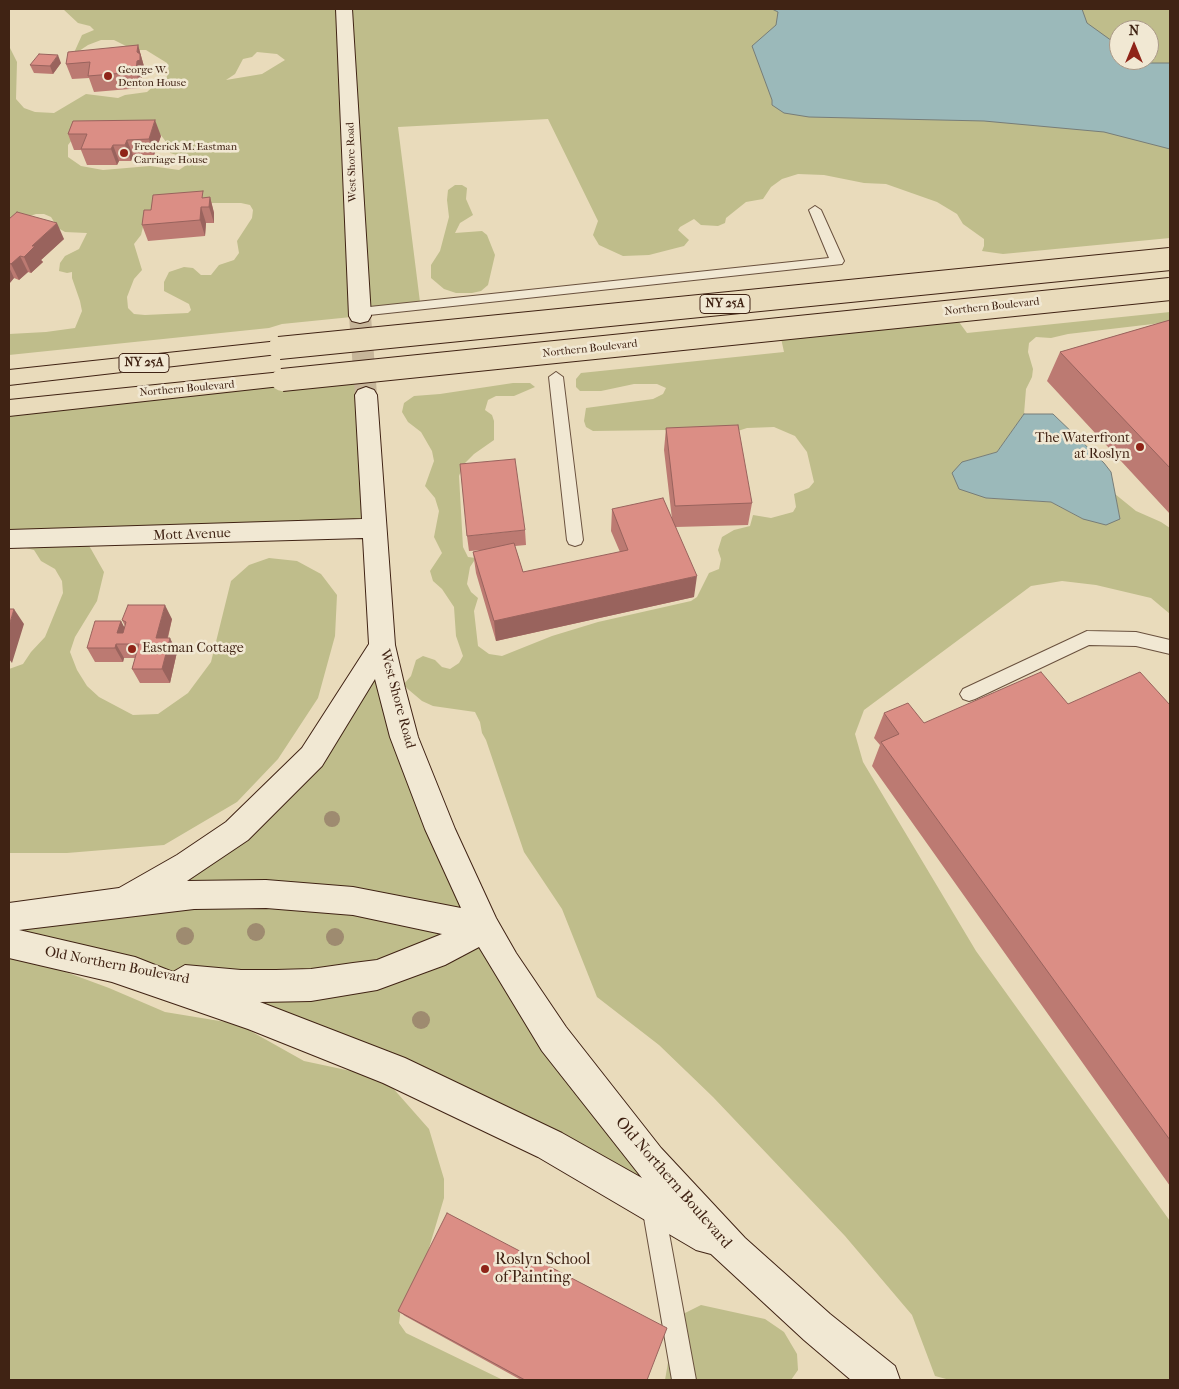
<!DOCTYPE html>
<html>
<head>
<meta charset="utf-8">
<style>
	body { margin:0 }
	#map { position:relative; width:1179px; height:1389px; overflow:hidden; background:#e9dbbb; font-family:"IM FELL French Canon",serif }
	canvas { display:block }
	.frame { position:absolute; inset:0; border:10px solid #402314; pointer-events:none }
	.north { position:absolute; left:1109px; top:20px; width:50px; height:50px; box-sizing:border-box; background:#f1e8d3; border:1px solid #aa9987; border-radius:50%; rotate:0deg; font-size:14px; font-weight:700; line-height:20px; text-align:center; color:#402314 }
	.north::after { content:''; display:block; margin:auto; width:18px; height:22px; background:#8f2418; clip-path:polygon(50% 0,100% 100%,50% 72%,0 100%) }
</style>
</head>
<body>
<div id="map">
<canvas width="1179" height="1389"></canvas>
<div class="frame"></div>
<div class="north">N</div>
</div>
<script>
const ctx = document.querySelector('canvas').getContext('2d');
ctx.lineJoin = 'round';
function paint(path, color) { ctx.fillStyle = color; ctx.fill(path, 'evenodd'); }
const shape = rows => new Path2D(rows.map(r => 'M' + r).join(''));
function stroke(path, color, width, dash) { ctx.strokeStyle = color; ctx.lineWidth = width; ctx.lineCap = dash ? 'butt' : 'round'; ctx.setLineDash(dash || []); ctx.stroke(path); }
function write(font, color, halo, rows, align = 'center') {
  ctx.font = font + ' "IM FELL French Canon",serif'; ctx.lineWidth = 5; ctx.setLineDash([]); ctx.textBaseline = 'middle'; ctx.strokeStyle = halo; ctx.fillStyle = color; for (const [text, x, y, turn = 0] of rows) {
    ctx.save(); ctx.translate(x, y); ctx.rotate((+turn || 0) * Math.PI / 180); ctx.textAlign = isNaN(turn) ? turn : align; if (halo) ctx.strokeText(text, 0, 0); ctx.fillText(text, 0, 0); ctx.restore();
  }
}
paint(shape([
	[63,9,1170,9,1170,238,1003,254,982,251,984,246,984,239,963,224,957,214,937,202,886,184,864,183,824,175,798,174,782,179,771,187,763,199,746,202,726,218,725,223,718,226,701,225,694,219,680,227,678,230,689,240,684,246,649,255,623,256,599,245,593,235,598,221,548,119,398,127,421,310,282,324,269,328,9,355,9,334,46,332,75,328,82,311,80,301,72,278,72,272,67,273,59,271,60,263,65,256,79,249,87,233,65,232,58,228,51,217,44,214,36,214,9,223,9,46,17,62,16,99,24,108,35,112,54,113,86,94,118,98,125,95,147,92,158,82,166,79,169,71,167,63,154,55,146,50,134,50,114,40,101,40,88,45,73,55,82,35,94,30,90,26,78,23],
	[1119,30,1149,30,1149,60,1119,60],
	[257,52,277,54,285,60,262,74,226,80,235,74,243,59,252,57],
	[128,132,160,134,170,147,170,153,187,158,191,162,179,170,150,166,103,170,81,166,68,157,68,145,75,136],
	[175,203,241,203,250,205,253,210,252,218,237,241,239,253,234,260,219,265,211,275,201,275,193,268,184,267,169,272,164,282,164,291,189,304,191,310,188,313,145,315,134,314,128,308,127,297,134,279,142,270,134,244,141,235,145,219],
	[455,185,462,185,467,188,466,199,473,215,460,223,455,233,482,231,487,235,495,255,488,285,481,291,472,293,456,293,444,289,431,278,431,265,440,251,449,217,447,200,448,190],
	[951,311,967,333,1170,312,1170,322,1068,334,1051,338,1036,337,1029,343,1028,352,1033,369,1032,377,1026,389,1024,414,997,452,963,462,986,498,1051,502,1083,519,1120,518,1115,494,1136,511,1161,522,1170,528,1170,614,1151,598,1096,585,1062,581,1031,586,864,710,855,734,863,762,976,951,1170,1221,1170,1380,950,1380,935,1376,912,1315,845,1236,713,1097,659,1045,597,997,562,909,524,852,486,740,482,733,480,722,475,712,433,706,422,701,403,685,411,676,416,660,423,656,435,660,442,667,450,669,459,663,463,656,456,636,454,607,442,589,433,581,430,571,442,553,434,537,439,511,435,498,425,486,434,461,432,451,421,432,408,422,402,412,404,403,414,396,440,394,513,383,530,383,535,387,514,396,496,396,488,400,485,410,492,415,494,421,494,440,474,454,463,465,459,476,463,547,468,557,476,558,470,567,467,584,471,592,478,598,474,611,478,646,489,654,502,656,552,636,598,622,691,601,697,597,709,573,719,569,721,559,718,550,722,537,734,530,750,526,753,515,771,518,793,512,796,507,794,494,809,488,814,482,807,452,795,436,774,427,747,428,713,439,665,430,593,431,586,427,584,421,586,408,653,399,663,394,666,388,657,384,634,384,601,391,580,391,576,387,576,379,581,373,784,352,779,329],
	[364,371,374,528,87,542,104,572,97,601,75,637,70,652,77,670,87,686,99,697,133,715,158,714,188,693,211,662,231,581,249,565,269,558,297,561,321,574,337,595,335,636,318,698,278,759,237,802,164,845,67,853,9,853,9,669,23,664,31,652,45,637,63,593,62,581,55,569,41,561,34,550,9,544,9,408],
	[382,645,487,929,731,1255,550,1145,118,970,9,944,9,916,122,900,237,831],
	[9,951,109,988,165,1012,238,1024,304,1061,384,1078,429,1129,444,1179,444,1198,426,1258,401,1308,399,1323,406,1333,503,1380,9,1380],
	[701,1305,765,1319,784,1332,797,1354,798,1370,791,1380,665,1380,671,1345,683,1314]
]), '#bfbd8b');
const water = shape([
	[772,9,1082,9,1087,23,1119,46,1119,60,1142,60,1147,63,1170,63,1170,149,1104,132,984,121,809,117,784,113,772,105,772,100,752,46,776,25,778,12,772,9],
	[1024,414,1053,414,1104,463,1111,472,1120,519,1106,525,1083,519,1051,502,986,498,959,489,952,473,962,462,997,452,1024,414]
]);
paint(water, '#9bb9ba');
stroke(water, '#777d78', 1);
stroke(shape([
	[360,316,366,395]
]), '#c7b69a', 22, [22, 11]);
const lane = shape([
	[815,206,821,210,844,261,842,264,360,316,353,312,360,308,829,258,809,210,815,206],
	[556,372,563,377,583,540,581,544,575,546,569,544,567,540,549,377,556,372],
	[1087,631,1136,632,1170,640,1170,654,1136,646,1089,645,975,699,969,701,963,699,960,694,963,689,1087,631],
	[653,1195,661,1198,664,1206,696,1380,672,1380,642,1206,645,1198,653,1195]
]);
const secondary = shape([
	[336,9,352,9,371,316,368,321,360,323,352,321,349,316,336,9],
	[366,387,374,390,377,395,395,645,405,688,418,737,455,829,496,918,516,953,566,1027,661,1148,745,1238,830,1314,895,1366,900,1380,851,1380,804,1340,711,1254,696,1250,538,1157,383,1083,248,1029,112,982,9,958,9,903,119,888,177,855,226,822,302,748,369,644,363,538,9,548,9,530,362,519,355,395,358,390,366,387],
	[375,679,390,737,425,829,461,908,353,887,266,880,187,881,248,840,322,766,375,679],
	[266,908,353,915,442,934,377,960,353,963,311,969,276,970,241,970,185,965,173,972,135,957,19,930,194,909,266,908],
	[479,947,542,1051,642,1178,562,1133,405,1058,260,1002,311,1001,377,990,445,965,479,947]
]);
const primary = shape([
	[279,341,287,343,290,348,287,353,9,385,9,370,279,341],
	[282,372,290,375,293,380,290,385,9,416,9,400,282,372]
]);
stroke(lane, '#6a513e', 2);
stroke(secondary, '#402314', 2);
stroke(primary, '#402314', 2);
paint(lane, '#f1e8d3');
paint(secondary, '#f1e8d3');
paint(primary, '#e9dbbb');
const primaryBridge = shape([
	[279,348,1170,259],
	[282,380,1170,289]
]);
stroke(primaryBridge, '#402314', 24, []);
stroke(primaryBridge, '#e9dbbb', 22);
ctx.fillStyle = '#9e8b70';
for (const [x, y, r] of [
	[332,819,8],
	[256,932,9],
	[185,936,9],
	[335,937,9],
	[421,1020,9]
]) { ctx.beginPath(); ctx.arc(x, y, r, 0, 2 * Math.PI); ctx.fill(); }
paint(shape([
	[138,45,145,70,145,75,142,77,141,88,94,92,89,78,72,79,66,64],
	[61,63,53,74,34,73,30,65],
	[73,121,161,136,154,155,133,155,131,161,119,161,117,165,87,165,81,150,74,150,68,134],
	[210,197,214,213,214,223,206,223,205,236,148,241,142,225,151,210],
	[9,219,64,239,41,260,43,262,31,273,28,272,19,280,14,278,9,284],
	[1170,320,1170,514,1047,381,1060,352],
	[666,428,752,503,748,525,676,527,694,597,496,641,476,573,473,552,483,550,469,551,467,536,525,530,526,545,515,546,523,572,620,552,611,531,612,509,672,519,664,450],
	[172,619,168,638,177,652,170,683,140,683,132,669,135,658,124,658,123,662,95,662,87,648,121,621,124,628,125,626,122,620],
	[1068,704,1170,705,1170,1186,872,766,880,745,874,738,884,713,924,723],
	[398,1311,647,1380,521,1380,405,1316]
]), '#bc7a72');
paint(shape([
	[138,45,145,70,145,75,142,77,141,88,136,72],
	[58,55,61,63,53,74,50,66],
	[155,120,161,136,154,155,149,139],
	[127,140,133,155,131,161,125,145],
	[113,145,119,161,117,165,111,149],
	[210,197,214,213,214,223,209,207],
	[201,207,206,223,205,236,200,220],
	[57,223,64,239,41,260,43,262,31,273,24,257,32,246],
	[20,256,28,272,19,280,11,264],
	[9,267,14,278,9,284],
	[697,576,694,597,496,641,494,621],
	[165,605,172,619,164,652,156,638],
	[14,609,24,624,12,663,9,659,9,626],
	[121,621,129,636,117,633],
	[170,638,177,652,170,683,162,669],
	[116,644,124,658,123,662,115,648]
]), '#99635d');
const building = shape([
	[138,45,137,52,140,54,140,60,137,61,136,72,88,76,90,62,66,64,68,52,138,45],
	[39,54,58,55,50,66,30,65,39,54],
	[155,120,149,139,127,140,125,145,113,145,111,149,81,149,87,134,68,134,73,121,155,120],
	[203,191,202,198,210,197,209,207,201,207,200,220,142,225,144,210,151,210,153,195,203,191],
	[17,212,57,223,32,246,35,246,24,257,20,256,11,264,9,263,9,219,17,212],
	[1170,320,1170,468,1060,352,1170,320],
	[738,425,752,503,675,506,666,428,738,425],
	[515,459,525,530,467,536,460,464,515,459],
	[663,498,697,576,494,621,473,552,514,543,523,572,628,550,612,509,663,498],
	[128,605,165,605,156,638,170,638,162,669,132,669,139,644,116,644,115,648,87,648,95,621,121,621,117,633,123,633,126,622,122,620,128,605],
	[9,609,14,609,9,626,9,609],
	[1041,672,1068,704,1140,672,1170,705,1170,1140,881,742,899,734,884,713,908,703,924,723,1041,672],
	[447,1213,667,1328,647,1380,525,1380,398,1311,447,1213]
]);
paint(building, '#db8e85');
stroke(building, '#99635d', 1);
for (const [x, y, r, color] of [
	[108,76,5,"#8f2418"],
	[124,153,5,"#8f2418"],
	[1140,447,5,"#8f2418"],
	[132,649,5,"#8f2418"],
	[485,1269,5,"#8f2418"]
]) { const dot = new Path2D(); dot.arc(x, y, r, 0, 2 * Math.PI); ctx.fillStyle = color; ctx.fill(dot); stroke(dot, '#f1e8d3', 2); }
write('11px', '#402314', '#f1e8d3', [
	["George W.",118,70],
	["Denton House",118,83],
	["Frederick M. Eastman",134,147],
	["Carriage House",134,160]
], 'left');
write('11px', '#402314', '#f1e8d3', [
	["West Shore Road",352,162,-92],
	["Northern Boulevard",992,307,-6],
	["Northern Boulevard",590,349,-6],
	["Northern Boulevard",187,389,-5]
]);
for (const [x, y, w] of [
	[725,304,50],
	[144,363,50]
]) { const box = new Path2D(); box.roundRect(x - w / 2, y - 9.5, w, 19, 4); ctx.fillStyle = '#f1e8d3'; ctx.fill(box); stroke(box, '#402314', 1); }
write('bold 12px', '#402314', null, [
	["NY 25A",725,304],
	["NY 25A",144,363]
]);
write('14px', '#402314', '#f1e8d3', [
	["The Waterfront",1130,439],
	["at Roslyn",1130,455],
	["Eastman Cottage",142,649,"left"]
], 'right');
write('14px', '#402314', '#f1e8d3', [
	["Mott Avenue",192,535,-2],
	["West Shore Road",397,699,75],
	["Old Northern Boulevard",117,966,11]
]);
write('16px', '#402314', '#f1e8d3', [
	["Old Northern Boulevard",673,1183,49]
]);
write('16px', '#402314', '#f1e8d3', [
	["Roslyn School",495,1260],
	["of Painting",495,1278]
], 'left');
</script>
</body>
</html>
